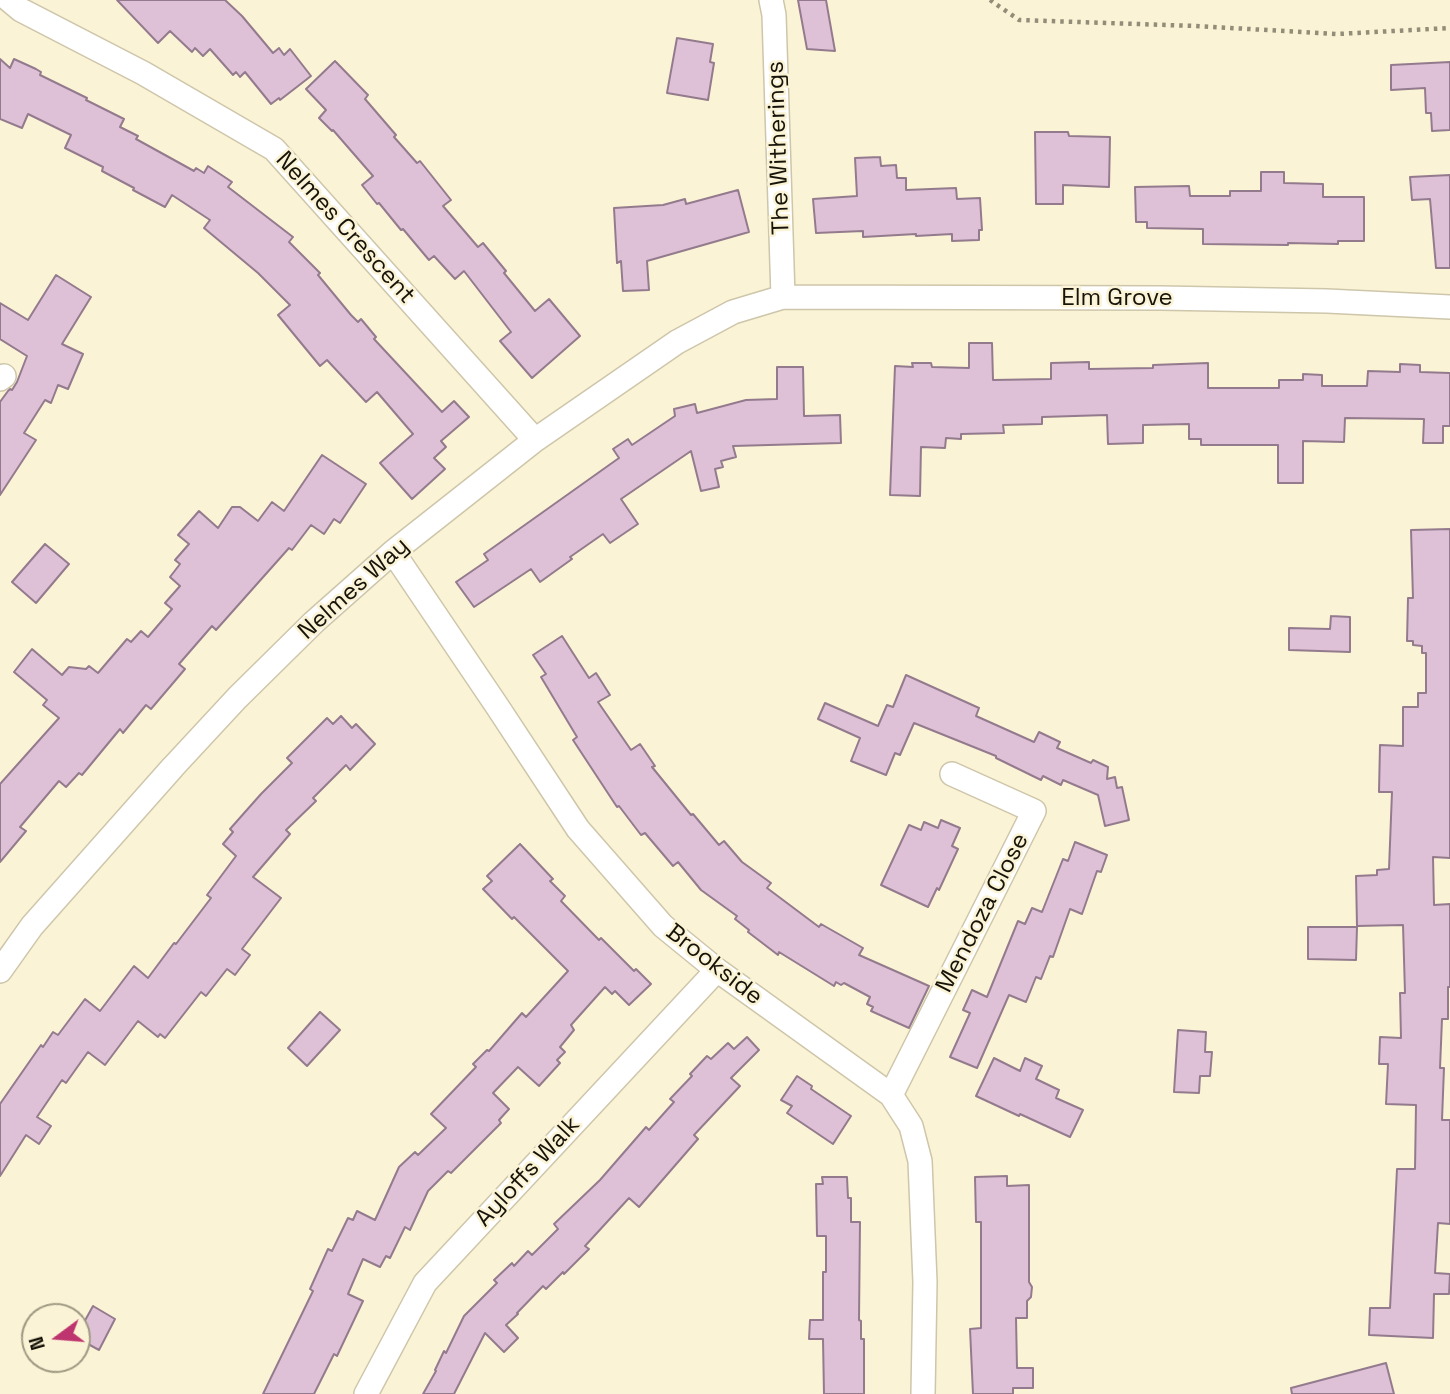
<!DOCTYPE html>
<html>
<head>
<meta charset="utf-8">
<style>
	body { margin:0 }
	#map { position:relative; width:1450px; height:1394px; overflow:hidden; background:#fbf3d6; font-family:"Space Grotesk",sans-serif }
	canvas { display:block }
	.north { position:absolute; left:21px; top:1303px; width:70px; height:70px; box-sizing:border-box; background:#fbf3d6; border:2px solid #9f9984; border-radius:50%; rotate:254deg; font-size:19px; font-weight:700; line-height:28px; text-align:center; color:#161309 }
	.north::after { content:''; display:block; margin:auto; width:24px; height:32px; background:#be346e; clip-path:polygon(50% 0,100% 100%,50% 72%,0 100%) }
</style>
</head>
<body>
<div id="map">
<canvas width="1450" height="1394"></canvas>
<div class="north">N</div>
</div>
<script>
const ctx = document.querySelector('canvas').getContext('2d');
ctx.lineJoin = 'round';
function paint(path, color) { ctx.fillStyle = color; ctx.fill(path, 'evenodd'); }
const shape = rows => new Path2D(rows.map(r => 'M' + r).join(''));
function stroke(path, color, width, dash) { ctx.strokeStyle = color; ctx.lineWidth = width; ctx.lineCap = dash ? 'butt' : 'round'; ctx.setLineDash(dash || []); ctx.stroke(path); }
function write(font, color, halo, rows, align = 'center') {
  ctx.font = font + ' "Space Grotesk",sans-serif'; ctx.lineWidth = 5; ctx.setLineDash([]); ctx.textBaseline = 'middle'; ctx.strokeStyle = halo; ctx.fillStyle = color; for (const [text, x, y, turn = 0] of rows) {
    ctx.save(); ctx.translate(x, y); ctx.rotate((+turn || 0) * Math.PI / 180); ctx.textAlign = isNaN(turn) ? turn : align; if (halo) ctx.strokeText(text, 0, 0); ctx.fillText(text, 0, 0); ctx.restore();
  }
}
const building = shape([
	[117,0,225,0,242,16,273,53,279,48,284,55,290,49,311,76,280,100,279,98,271,104,245,72,240,77,236,72,233,75,210,49,203,56,195,48,192,52,170,31,158,43,117,0],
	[798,0,826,0,835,51,807,49,798,0],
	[677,38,713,44,710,62,714,63,708,100,667,93,677,38],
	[0,59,10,68,14,59,36,69,41,72,40,75,87,98,86,100,124,119,120,127,138,136,136,139,194,171,196,168,204,173,208,166,232,182,228,187,293,237,289,242,320,273,318,275,351,315,358,322,361,319,376,337,374,339,442,412,454,401,469,417,441,441,446,447,434,458,445,469,412,499,380,463,413,434,377,392,366,402,327,360,320,366,278,315,290,305,258,273,204,228,210,220,172,195,165,207,133,190,134,188,102,171,103,167,65,148,71,135,28,114,22,128,0,119,0,59],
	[335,61,368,95,365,99,396,135,394,137,417,163,420,161,451,200,443,206,478,247,483,243,506,271,504,273,535,311,549,299,580,336,532,378,500,341,511,332,464,271,455,279,434,256,429,260,403,229,401,230,379,203,377,204,362,185,373,176,333,130,332,131,319,118,326,110,306,89,335,61],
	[1450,62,1450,130,1432,131,1431,113,1426,113,1425,88,1391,90,1391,65,1450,62],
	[1035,132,1068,132,1069,136,1110,137,1109,187,1063,185,1063,204,1036,204,1035,132],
	[880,157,881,166,896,165,897,178,906,178,906,190,956,188,957,199,980,198,982,230,979,230,979,240,952,241,952,234,916,236,916,234,863,237,863,231,816,233,813,199,857,196,855,158,880,157],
	[1261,172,1284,172,1284,183,1323,184,1323,197,1364,197,1364,241,1338,241,1338,244,1288,243,1288,245,1203,244,1203,229,1147,228,1147,222,1136,222,1135,187,1189,186,1190,196,1230,196,1230,191,1261,191,1261,172],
	[1450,175,1450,268,1436,268,1430,199,1412,200,1410,177,1450,175],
	[738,190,749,232,647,261,649,290,623,291,621,261,617,263,614,208,663,205,685,199,686,204,738,190],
	[56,275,91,297,62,344,83,354,68,389,58,385,51,403,45,400,24,433,36,440,0,495,0,402,8,391,10,389,12,390,17,382,27,356,0,339,0,303,28,320,56,275],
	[969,343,992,343,993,380,1051,379,1051,363,1089,362,1089,369,1153,368,1153,365,1208,363,1208,388,1279,388,1279,380,1303,380,1303,374,1322,375,1322,386,1367,386,1368,371,1400,372,1400,364,1420,365,1420,372,1450,373,1450,426,1443,426,1443,443,1423,443,1424,419,1345,418,1344,442,1303,441,1303,483,1278,483,1278,445,1201,445,1201,439,1189,439,1189,424,1143,425,1143,443,1108,444,1107,415,1042,417,1042,424,1003,425,1004,433,961,434,961,439,946,438,945,448,921,447,920,496,890,495,895,366,913,367,912,363,931,363,932,367,969,368,969,343],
	[777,367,803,367,804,416,840,415,841,443,733,446,736,457,721,461,723,467,715,469,719,487,701,491,691,451,621,499,638,524,610,543,603,534,570,557,572,559,540,582,531,569,474,607,456,582,488,560,484,554,619,458,613,449,628,439,632,445,675,416,674,409,695,404,697,413,746,400,777,399,777,367],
	[322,455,366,484,340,523,334,519,324,534,311,525,292,550,289,548,216,630,212,626,179,664,185,669,151,709,146,705,123,733,120,729,82,775,79,773,66,787,59,781,20,827,26,831,0,862,0,784,59,718,43,705,47,700,14,672,32,649,62,675,69,667,86,669,89,666,98,673,127,639,131,642,141,631,148,637,172,609,165,603,180,586,170,577,180,564,175,560,189,544,178,535,199,511,218,528,232,507,240,507,258,521,272,502,284,511,322,455],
	[1450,529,1450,858,1433,857,1434,905,1450,904,1450,987,1448,987,1448,1019,1442,1019,1440,1068,1444,1068,1442,1120,1450,1120,1450,1224,1438,1223,1435,1273,1450,1274,1449,1294,1434,1294,1433,1338,1369,1335,1370,1308,1390,1308,1397,1169,1415,1169,1416,1105,1386,1104,1388,1064,1379,1064,1380,1037,1401,1038,1400,993,1405,993,1403,925,1357,926,1356,876,1377,875,1377,870,1389,869,1392,792,1379,792,1380,745,1403,746,1403,707,1418,707,1418,693,1426,693,1426,653,1422,653,1422,646,1413,645,1413,641,1407,641,1408,598,1413,598,1411,530,1450,529],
	[45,544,69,564,36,603,12,582,45,544],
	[1331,616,1350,617,1350,652,1289,650,1289,628,1330,629,1331,616],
	[562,636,589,678,596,673,610,695,598,702,631,750,640,744,655,766,652,767,691,815,693,814,719,845,724,841,742,862,771,883,767,888,819,927,821,924,863,948,859,955,929,986,909,1028,871,1011,873,1007,867,1004,870,997,844,983,841,985,836,982,834,986,779,952,778,955,748,932,749,930,735,919,737,916,701,890,678,862,673,866,645,833,641,835,619,806,617,807,573,740,577,737,541,677,546,674,533,655,562,636],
	[906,675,979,708,976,716,1034,742,1039,732,1060,742,1057,748,1091,763,1093,760,1108,767,1107,779,1115,777,1117,788,1122,787,1129,820,1105,826,1098,795,1063,780,1061,785,1043,776,1041,780,996,758,996,756,914,723,900,755,895,753,886,775,851,761,860,738,818,719,825,703,878,726,887,705,893,707,906,675],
	[341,716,352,728,356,724,375,744,350,770,346,765,313,798,316,801,286,830,290,834,253,877,281,898,242,949,250,955,235,975,227,969,206,996,201,992,165,1038,160,1034,158,1037,138,1021,105,1065,88,1052,66,1083,62,1080,37,1117,51,1126,39,1144,26,1135,0,1176,0,1104,41,1045,43,1047,53,1032,58,1035,85,999,100,1011,134,966,148,978,174,943,176,944,211,898,207,895,236,856,223,844,233,832,230,829,261,794,292,763,287,758,327,718,333,724,341,716],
	[941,820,960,828,952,846,958,849,939,890,937,888,928,907,881,885,909,825,921,830,924,822,938,828,941,820],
	[1075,842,1107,855,1101,872,1097,871,1082,914,1070,909,1053,957,1050,956,1041,979,1036,977,1026,1002,1009,995,977,1068,950,1057,970,1013,963,1010,972,990,987,997,1018,921,1025,924,1032,908,1042,912,1063,859,1068,861,1075,842],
	[520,844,553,879,550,881,565,896,561,901,599,940,601,938,634,971,636,969,651,984,629,1005,615,991,612,994,605,987,571,1025,574,1030,560,1047,565,1052,557,1060,560,1063,539,1086,518,1067,493,1093,509,1109,499,1120,501,1123,451,1173,448,1171,428,1191,410,1230,405,1227,390,1258,386,1256,380,1267,363,1259,348,1294,363,1301,337,1356,334,1354,314,1394,263,1394,313,1291,310,1289,328,1249,332,1251,348,1218,353,1220,357,1211,375,1220,399,1167,415,1152,418,1155,446,1128,431,1114,476,1067,473,1064,487,1050,489,1051,522,1013,526,1017,568,971,514,917,512,919,483,889,492,881,487,876,520,844],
	[1308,927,1357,927,1356,960,1308,959,1308,927],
	[320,1012,340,1030,307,1066,288,1048,320,1012],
	[1178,1030,1206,1032,1205,1052,1212,1052,1210,1076,1200,1076,1199,1093,1174,1092,1178,1030],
	[747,1037,759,1050,731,1078,740,1086,694,1135,698,1139,639,1207,629,1198,585,1246,589,1249,564,1274,563,1272,546,1289,543,1286,517,1313,518,1314,506,1325,518,1338,504,1352,485,1333,454,1394,423,1394,436,1371,435,1370,444,1351,446,1353,464,1316,497,1283,494,1280,512,1263,514,1266,528,1251,532,1255,558,1229,554,1224,600,1180,646,1127,649,1130,674,1102,670,1099,692,1076,690,1074,707,1056,711,1059,728,1043,734,1049,747,1037],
	[994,1058,1020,1071,1025,1058,1042,1066,1036,1079,1059,1090,1056,1098,1083,1110,1070,1137,1020,1114,1019,1116,976,1096,994,1058],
	[797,1076,812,1086,811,1089,851,1116,833,1144,787,1113,792,1106,781,1100,797,1076],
	[1007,1176,1007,1186,1029,1185,1029,1282,1032,1287,1031,1297,1027,1301,1027,1318,1016,1318,1017,1368,1033,1368,1033,1388,1013,1388,1013,1394,973,1394,970,1329,981,1328,981,1222,976,1222,975,1177,1007,1176],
	[822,1177,847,1177,848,1198,851,1198,851,1222,860,1222,859,1320,861,1321,861,1339,864,1339,864,1394,824,1394,823,1339,809,1339,810,1320,823,1320,823,1272,826,1272,826,1236,817,1236,816,1184,823,1184,822,1177],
	[93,1306,115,1319,99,1350,77,1338,77,1335,93,1306],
	[1386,1363,1394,1394,1292,1394,1291,1388,1386,1363]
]);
paint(building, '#dec1d7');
stroke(building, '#937b8d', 2);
const street = shape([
	[9,0,21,10,143,73,274,149,535,440],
	[771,0,774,15,783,297],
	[0,379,4,376],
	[393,552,497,706,578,829,663,926,717,970,891,1095,911,1126,920,1161,925,1282,923,1394],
	[0,971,32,926,173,767,237,698,314,622,393,552,535,440,677,342,733,312,783,297,1160,298,1327,301,1450,307],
	[891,1095,1034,811,952,774],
	[366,1394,425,1283,717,970]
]);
stroke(street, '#cec6aa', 26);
stroke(shape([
	[990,0,1019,20,1196,26,1337,34,1450,28]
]), '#928c78', 4.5, [3.5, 5]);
stroke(street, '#fff', 23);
write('24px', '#161309', '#fbf3d6', [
	["The Witherings",779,148,-92],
	["Nelmes Crescent",345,228,48],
	["Elm Grove",1117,298],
	["Nelmes Way",354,589,-42],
	["Mendoza Close",983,913,-63],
	["Brookside",714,965,38],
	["Ayloffs Walk",528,1172,-47]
]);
</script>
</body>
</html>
